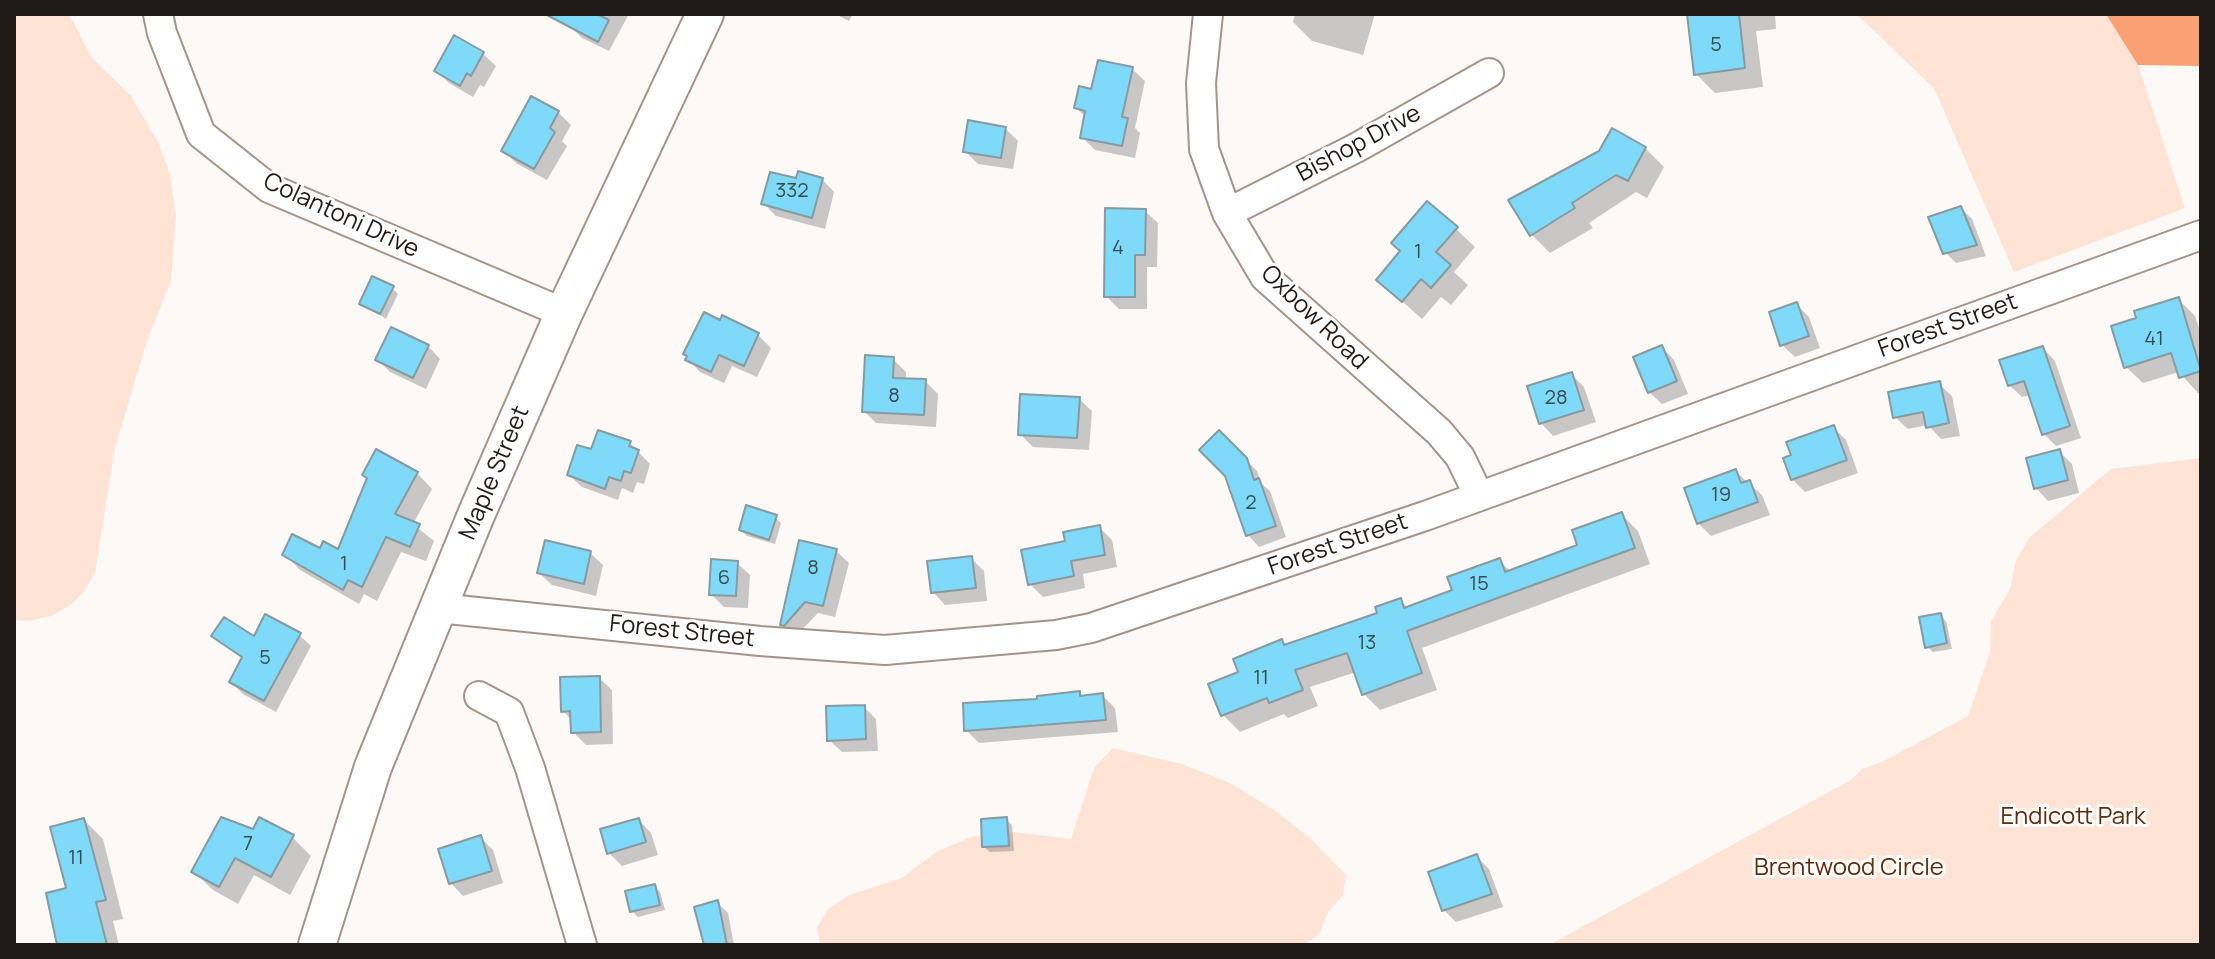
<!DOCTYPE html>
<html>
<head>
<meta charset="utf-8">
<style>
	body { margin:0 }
	#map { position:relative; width:2215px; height:959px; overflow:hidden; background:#fcf9f7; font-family:Manrope,sans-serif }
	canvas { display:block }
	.frame { position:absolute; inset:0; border:16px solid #211b18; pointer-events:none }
</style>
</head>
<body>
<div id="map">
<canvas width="2215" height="959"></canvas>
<div class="frame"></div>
</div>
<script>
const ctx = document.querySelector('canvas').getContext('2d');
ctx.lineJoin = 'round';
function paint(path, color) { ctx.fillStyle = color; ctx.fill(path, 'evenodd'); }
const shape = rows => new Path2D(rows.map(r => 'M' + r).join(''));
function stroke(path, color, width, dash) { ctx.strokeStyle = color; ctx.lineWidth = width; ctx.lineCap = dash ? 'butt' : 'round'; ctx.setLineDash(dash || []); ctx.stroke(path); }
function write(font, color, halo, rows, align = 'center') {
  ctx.font = font + ' Manrope,sans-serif'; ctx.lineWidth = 6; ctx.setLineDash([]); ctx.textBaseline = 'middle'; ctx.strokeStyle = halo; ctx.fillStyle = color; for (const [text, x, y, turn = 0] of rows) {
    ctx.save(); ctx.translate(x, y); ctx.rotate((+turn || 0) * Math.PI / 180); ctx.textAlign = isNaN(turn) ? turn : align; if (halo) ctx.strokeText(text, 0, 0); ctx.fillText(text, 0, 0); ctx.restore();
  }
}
paint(shape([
	[14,14,69,14,92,58,131,96,158,142,170,174,176,216,171,281,147,341,115,448,95,573,83,593,69,606,51,616,29,621,14,620],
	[1856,14,2144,14,2124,22,2185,208,2014,272,1934,88],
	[2201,458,2201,945,1549,945,1851,780,1862,769,1884,761,1968,716,1990,652,1991,621,2010,589,2016,560,2030,537,2111,469],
	[1113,748,1182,764,1230,783,1274,810,1310,838,1346,875,1343,895,1328,912,1319,935,1303,945,820,945,817,928,828,909,849,895,902,878,936,852,971,837,1015,832,1071,839,1094,768]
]), '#ffe3d5');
paint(shape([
	[2106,14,2201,14,2201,66,2138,65]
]), '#f9a174');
paint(shape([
	[578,14,629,14,609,51,582,38,571,27],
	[835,14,853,14,849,21],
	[1295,14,1375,14,1363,55,1312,41,1293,22],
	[1689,14,1775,14,1776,29,1756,31,1763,87,1715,93,1696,74],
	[483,54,496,66,484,87,480,85,473,97,449,83,437,71],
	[1132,69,1145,81,1135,128,1140,133,1135,158,1095,150,1082,137,1086,117,1076,108,1093,91],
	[532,98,558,112,571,125,562,141,567,146,547,180,516,163,503,150],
	[1005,128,1018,141,1013,169,978,164,965,151],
	[1645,148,1664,167,1647,198,1636,192,1589,223,1593,228,1550,253,1531,234,1511,201],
	[822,179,834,192,825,229,776,216,763,203,797,181],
	[1961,208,1972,219,1986,256,1956,263,1945,252],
	[1145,211,1158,223,1157,267,1147,267,1147,309,1119,309,1106,296],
	[1456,229,1475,247,1454,272,1468,285,1451,305,1441,297,1422,319,1378,280,1402,252],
	[392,288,398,294,386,319,361,303],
	[2178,299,2195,316,2201,334,2201,392,2198,393,2179,372,2143,383,2126,367,2139,319],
	[1797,305,1809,317,1820,348,1795,357,1782,345],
	[758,335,771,348,757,377,732,366,724,383,700,372,688,359],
	[428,346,440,359,426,389,390,372,378,360],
	[1662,347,1674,360,1688,394,1662,404,1649,392],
	[2043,348,2055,361,2081,438,2056,446,2044,434,2031,395,2022,397,2009,385],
	[893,359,906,372,906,380,925,381,938,394,936,427,876,423,864,411],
	[1572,375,1584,387,1596,422,1553,436,1541,423],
	[1939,384,1952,396,1960,436,1941,439,1928,425,1908,429,1895,417],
	[1079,399,1092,411,1089,450,1033,447,1020,434],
	[1833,427,1846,440,1858,473,1805,492,1792,479,1793,457],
	[1219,433,1257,471,1261,483,1270,491,1286,537,1259,547,1248,535],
	[630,443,650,464,644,484,637,482,633,493,622,488,618,500,582,487,569,475],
	[2060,452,2072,464,2079,493,2048,501,2036,488],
	[1735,471,1762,495,1770,515,1711,536,1698,523],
	[417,473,432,489,413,524,434,541,426,561,401,552,377,601,364,594,359,604,300,570,285,554,339,552],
	[1621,514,1638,531,1650,564,1422,648,1437,690,1380,710,1364,694,1356,672,1310,687,1318,706,1288,718,1284,714,1240,732,1223,715,1211,686,1241,673,1282,641,1286,646,1380,614,1400,600,1409,609,1454,592,1500,561,1511,572,1580,546],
	[775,517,781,523,775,544,747,536,741,530],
	[1099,527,1112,540,1117,567,1083,574,1085,588,1043,597,1030,584,1068,543],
	[836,551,849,563,835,617,818,613,795,637,782,625],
	[590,553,603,565,596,596,552,585,539,573],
	[971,558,984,571,987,601,945,605,933,592],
	[737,563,750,575,748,608,724,607,711,594],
	[1940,615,1946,621,1952,649,1933,652,1927,647],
	[299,635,311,646,276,712,243,694,231,682,243,659,214,636,255,638],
	[599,678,612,690,613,744,586,745,573,732,573,721,563,711],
	[1079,693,1083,698,1102,695,1115,708,1118,732,979,743,966,730,1039,701],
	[864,707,876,719,878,751,842,752,829,740],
	[1006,819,1012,825,1014,851,990,852,984,847],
	[84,820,103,839,123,919,113,921,119,945,60,945],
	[639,820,651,833,658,855,622,866,609,853],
	[254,831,292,837,311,856,290,895,254,875,238,904,213,890,194,872],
	[480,837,493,850,503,883,463,896,451,883],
	[1476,856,1489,869,1503,907,1456,922,1444,910],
	[654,886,660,892,665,910,638,917,632,911],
	[718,903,728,913,734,945,701,945,705,943]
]), '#0003');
const building = shape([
	[545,14,597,14,609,20,598,42,545,14],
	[1687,14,1739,14,1745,68,1694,75,1687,14],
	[454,35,484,52,471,76,467,73,460,86,434,71,454,35],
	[1098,60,1133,67,1122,117,1128,118,1122,146,1080,138,1085,111,1074,108,1079,86,1091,89,1098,60],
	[531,96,559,111,550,128,555,132,534,169,501,151,531,96],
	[968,120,1006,127,1001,158,963,152,968,120],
	[1612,128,1646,147,1628,181,1616,175,1572,203,1575,208,1530,236,1508,200,1599,151,1612,128],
	[798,171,823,178,812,218,761,204,770,172,796,178,798,171],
	[1427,201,1458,227,1436,252,1451,265,1431,288,1421,279,1402,302,1376,280,1400,251,1391,243,1427,201],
	[1961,206,1977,245,1943,254,1928,217,1961,206],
	[1105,208,1146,209,1145,255,1135,255,1135,297,1104,297,1105,208],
	[372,276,394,286,380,314,359,304,372,276],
	[2179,297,2201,371,2179,378,2171,353,2124,368,2111,326,2136,318,2134,311,2179,297],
	[1797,302,1809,336,1780,346,1769,312,1797,302],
	[704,312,720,320,722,315,759,333,744,366,719,355,711,372,685,360,687,356,683,354,704,312],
	[391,327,429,345,413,378,375,360,391,327],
	[1662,345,1677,381,1648,393,1633,357,1662,345],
	[2043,346,2070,426,2042,435,2024,381,2008,386,1999,360,2043,346],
	[865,355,894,357,893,378,926,379,924,415,862,412,865,355],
	[1572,372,1584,410,1539,424,1527,386,1572,372],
	[1940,381,1949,423,1926,428,1923,412,1893,418,1888,392,1940,381],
	[1020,394,1080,397,1077,438,1018,435,1020,394],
	[1834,425,1847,460,1791,480,1783,458,1791,455,1786,442,1834,425],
	[598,430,631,441,629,446,639,450,631,473,624,471,621,481,609,477,605,489,567,475,577,445,591,449,598,430],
	[1219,430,1247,458,1254,480,1259,478,1276,526,1246,536,1225,476,1199,450,1219,430],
	[376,449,418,472,395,514,420,524,410,547,386,537,362,587,348,580,343,590,282,555,292,534,320,548,323,541,338,549,367,478,362,475,376,449],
	[2060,449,2068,480,2034,489,2026,458,2060,449],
	[1736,469,1741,483,1750,480,1758,502,1697,524,1684,488,1736,469],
	[746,505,777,515,769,540,739,530,746,505],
	[1622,512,1635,548,1407,631,1422,673,1362,695,1347,653,1295,670,1303,690,1269,703,1267,698,1221,716,1208,684,1238,672,1233,659,1282,639,1284,645,1377,613,1375,607,1401,598,1404,608,1452,590,1447,577,1500,558,1505,572,1577,545,1572,530,1622,512],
	[1100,525,1105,555,1071,561,1074,576,1028,585,1021,550,1065,541,1063,532,1100,525],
	[545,540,591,551,584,584,537,573,545,540],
	[799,540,837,549,823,606,805,602,784,626,780,625,799,540],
	[972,556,976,588,931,593,927,561,972,556],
	[711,559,738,561,736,596,709,595,711,559],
	[1941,613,1947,643,1925,648,1919,617,1941,613],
	[265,614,301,633,264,701,229,682,242,657,211,636,224,617,254,636,265,614],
	[600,676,601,732,571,733,570,711,561,712,560,677,600,676],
	[1080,691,1080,696,1103,693,1106,720,964,731,963,703,1037,699,1037,696,1080,691],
	[865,705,866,739,827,741,826,706,865,705],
	[221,817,253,829,259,817,294,835,271,877,235,858,219,887,191,872,221,817],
	[1007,817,1009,846,982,847,981,819,1007,817],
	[84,818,106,900,96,902,107,945,57,945,46,893,66,888,50,827,84,818],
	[639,818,646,842,607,854,600,829,639,818],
	[481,835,492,871,449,884,438,849,481,835],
	[1477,854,1492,894,1442,911,1428,872,1477,854],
	[655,884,660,905,630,912,625,891,655,884],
	[718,900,727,945,704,945,694,907,718,900]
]);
paint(building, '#7fdaf9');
stroke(building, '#879aa0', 2);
const minor = shape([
	[158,14,162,33,201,134,269,188,564,313],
	[1208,14,1201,83,1204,149,1227,213,1265,277,1439,432,1460,457,1479,496],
	[1227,213,1356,148,1489,73],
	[438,608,760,641,885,650,1056,635,1091,628,1425,516,2201,235],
	[479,696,509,712,530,768,582,945]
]);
const major = shape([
	[317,945,373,767,476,515,564,313,705,14]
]);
stroke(minor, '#a4938b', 32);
stroke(major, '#a4938b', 40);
stroke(minor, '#fff', 28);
stroke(major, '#fff', 36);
write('20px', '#384b50', null, [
	["5",1716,45],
	["332",792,191],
	["4",1118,248],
	["1",1418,252],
	["41",2154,339],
	["8",894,396],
	["28",1556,398],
	["19",1721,495],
	["2",1251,503],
	["1",344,564],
	["8",813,568],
	["6",724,578],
	["15",1479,584],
	["13",1367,643],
	["5",265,658],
	["11",1261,678],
	["7",248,844],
	["11",76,858]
]);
write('24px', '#211b18', '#fff', [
	["Bishop Drive",1359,144,-28],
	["Colantoni Drive",341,216,25],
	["Oxbow Road",1314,318,44],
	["Forest Street",1948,326,-20],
	["Maple Street",495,473,-67],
	["Forest Street",1338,545,-19],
	["Forest Street",682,632,6]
]);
write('24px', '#612a08', '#fff', [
	["Endicott Park",2073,817],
	["Brentwood Circle",1849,868]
]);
</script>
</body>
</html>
